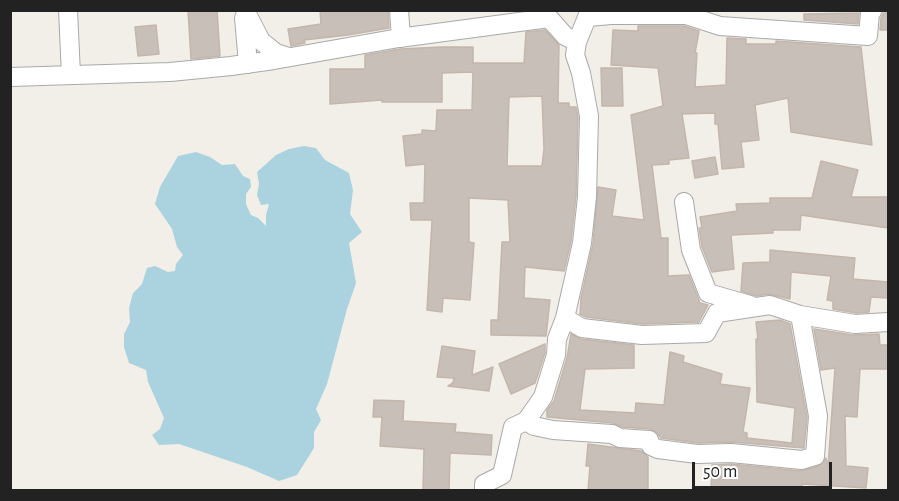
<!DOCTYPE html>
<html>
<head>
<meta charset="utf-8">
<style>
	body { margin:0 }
	#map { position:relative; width:899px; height:501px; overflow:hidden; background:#f2efe9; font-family:"Alegreya Sans",sans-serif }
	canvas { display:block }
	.frame { position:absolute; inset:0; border:12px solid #222; pointer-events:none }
	.scale { position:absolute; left:692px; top:462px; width:140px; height:27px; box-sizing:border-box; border:3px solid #222; border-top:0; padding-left:8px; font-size:18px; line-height:21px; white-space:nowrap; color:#222; -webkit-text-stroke:4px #fff; paint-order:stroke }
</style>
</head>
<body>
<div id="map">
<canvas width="899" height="501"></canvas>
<div class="frame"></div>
<div class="scale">50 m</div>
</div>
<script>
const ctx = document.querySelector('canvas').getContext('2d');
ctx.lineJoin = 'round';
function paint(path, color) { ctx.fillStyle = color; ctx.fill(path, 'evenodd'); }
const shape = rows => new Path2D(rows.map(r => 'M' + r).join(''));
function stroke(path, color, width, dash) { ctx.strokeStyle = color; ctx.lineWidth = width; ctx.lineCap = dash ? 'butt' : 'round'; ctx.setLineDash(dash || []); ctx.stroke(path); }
paint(shape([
	[304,146,316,148,325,160,349,173,353,190,350,214,362,232,349,243,356,283,347,309,327,384,316,409,321,420,314,432,314,448,297,475,279,481,247,467,179,444,159,445,152,435,160,429,164,418,148,382,146,370,129,363,124,347,124,334,130,322,129,308,133,293,142,284,147,268,155,266,168,272,175,271,176,264,183,255,177,247,172,229,155,204,160,187,178,156,196,152,210,157,222,165,235,164,243,176,250,179,251,187,246,194,246,204,251,215,258,218,266,226,266,215,269,204,261,205,257,195,259,184,257,172,276,155,289,149]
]), '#aad3df');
const building = shape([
	[188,10,217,10,220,56,191,59,188,10],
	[320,10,388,10,389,28,348,35,304,40,305,43,291,46,288,29,321,24,320,10],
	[859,13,858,24,804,20,804,14,859,13],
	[884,13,888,13,888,30,880,30,881,18,884,13],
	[156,25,159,54,138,56,135,27,156,25],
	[638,26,684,26,699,31,695,53,697,53,695,87,726,85,727,38,746,39,746,44,776,44,776,41,861,47,872,145,791,132,788,98,755,105,759,140,741,142,744,167,722,169,718,124,715,124,715,113,682,114,689,158,669,160,669,164,652,165,661,238,668,238,668,276,689,275,700,303,708,305,699,322,642,324,586,317,580,314,581,298,593,244,598,187,616,190,612,216,644,220,631,115,663,106,658,68,611,65,613,30,638,31,638,26],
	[545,30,559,45,558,103,569,103,569,107,576,107,578,117,576,196,571,241,564,271,525,267,524,298,550,300,546,336,491,335,491,320,498,320,502,242,510,242,508,200,469,198,469,242,474,243,470,300,443,298,442,312,427,310,432,220,411,220,410,203,424,203,425,164,406,166,403,136,422,134,422,130,436,131,437,110,472,110,473,72,442,73,442,102,382,102,382,100,330,104,330,69,365,69,365,55,400,49,442,47,473,47,473,63,524,63,526,32,545,30],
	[542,96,544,149,542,166,507,166,509,97,542,96],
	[601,68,622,68,623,106,602,106,601,68],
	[715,157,718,174,695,178,692,161,715,157],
	[821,161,858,170,851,197,888,197,888,228,801,215,800,230,773,230,773,233,731,235,734,269,712,272,702,247,699,228,702,228,700,217,737,211,736,204,770,203,770,198,812,198,821,161],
	[770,250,855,258,853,279,888,282,888,298,871,297,869,312,856,313,833,309,833,301,827,300,831,276,791,272,790,299,769,294,756,296,741,291,743,263,770,262,770,250],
	[780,320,790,324,807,417,804,448,732,442,698,443,661,438,656,432,650,429,623,427,613,423,547,417,547,410,554,401,567,358,571,334,581,339,634,345,634,368,585,369,580,410,635,413,636,403,664,405,670,352,684,356,683,362,722,374,720,384,750,388,743,432,747,433,747,438,792,443,795,408,757,402,756,339,758,340,756,322,780,320],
	[814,329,853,335,879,334,880,345,888,345,888,369,860,369,857,417,845,416,846,466,868,468,866,488,802,484,802,490,778,489,778,490,711,490,712,465,731,464,801,471,819,466,826,458,828,467,835,368,821,370,814,329],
	[545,344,545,353,535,383,511,394,499,364,545,344],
	[442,346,475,351,472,375,493,367,489,391,448,386,453,383,454,378,437,377,442,346],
	[374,400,404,401,403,421,456,424,455,432,492,435,491,455,450,453,449,490,423,490,424,449,380,446,382,417,373,417,374,400],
	[588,444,641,451,648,457,648,490,588,490,590,466,586,466,588,444]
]);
paint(building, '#c7bfb8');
stroke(building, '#c4b6ab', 1.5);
const street = shape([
	[68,10,71,75],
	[245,10,261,41,276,53,289,57],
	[399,10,401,38],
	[590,10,577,42,575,55,581,73,589,116,587,197,582,243,565,318,557,339,556,355,543,397,526,421,534,426,553,430,612,434,620,438,649,440,651,446,658,449,697,454,731,453,802,460,815,456,818,416,800,315],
	[588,17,611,15,686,15,720,26,868,36,870,13,873,10],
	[244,18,248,64],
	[10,77,170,72,231,66,274,60,399,38,549,18,565,36,577,42],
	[684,202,691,250,708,293,750,305],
	[565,318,582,328,642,335,706,333,717,313,770,305,800,315,855,324,888,322],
	[484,490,484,484,502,475,513,427,526,421]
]);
stroke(street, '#a9a9a9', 20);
stroke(street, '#fff', 18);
</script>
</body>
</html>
